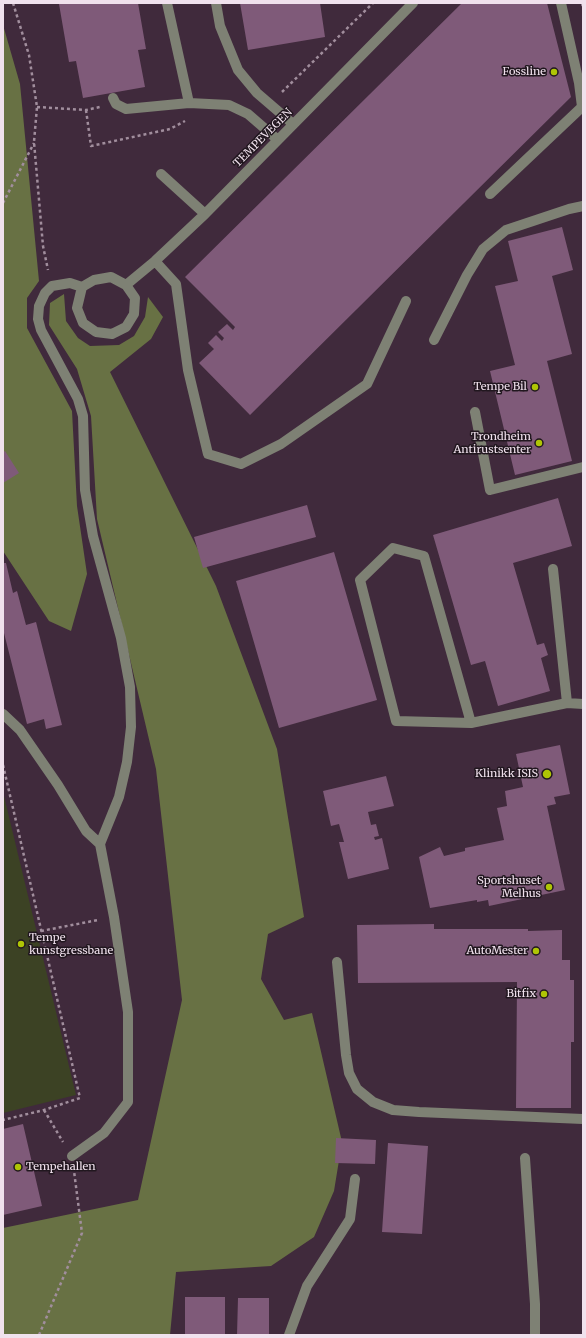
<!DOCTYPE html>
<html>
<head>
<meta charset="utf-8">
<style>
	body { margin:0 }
	#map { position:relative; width:586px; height:1338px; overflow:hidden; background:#402a3c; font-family:Merriweather,serif }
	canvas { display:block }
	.frame { position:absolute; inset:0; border:4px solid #f0e1ed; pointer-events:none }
</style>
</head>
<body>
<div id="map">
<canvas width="586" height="1338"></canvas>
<div class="frame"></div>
</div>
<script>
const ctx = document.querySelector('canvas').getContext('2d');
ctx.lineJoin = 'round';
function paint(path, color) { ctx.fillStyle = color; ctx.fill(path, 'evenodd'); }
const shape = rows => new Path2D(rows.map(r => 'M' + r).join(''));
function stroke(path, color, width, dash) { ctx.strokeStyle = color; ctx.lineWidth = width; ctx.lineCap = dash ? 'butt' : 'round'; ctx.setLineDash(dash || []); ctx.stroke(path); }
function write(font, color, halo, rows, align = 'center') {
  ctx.font = font + ' Merriweather,serif'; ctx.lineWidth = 3; ctx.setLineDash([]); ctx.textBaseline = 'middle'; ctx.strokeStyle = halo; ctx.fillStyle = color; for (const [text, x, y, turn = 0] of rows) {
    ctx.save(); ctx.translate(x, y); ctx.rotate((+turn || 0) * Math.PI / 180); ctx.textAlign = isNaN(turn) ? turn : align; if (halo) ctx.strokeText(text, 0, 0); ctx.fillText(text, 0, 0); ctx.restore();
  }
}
paint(shape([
	[3,792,76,1095,3,1113]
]), '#3c4224');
paint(shape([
	[3,25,20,84,39,281,27,298,27,328,72,411,77,506,87,574,71,631,49,621,3,551],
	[64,294,66,321,78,338,90,346,119,345,134,336,145,317,148,297,163,317,151,339,110,372,216,586,277,749,304,917,268,934,261,979,284,1020,312,1013,342,1142,334,1191,314,1237,271,1266,176,1272,170,1335,3,1335,3,1228,138,1200,182,1000,156,769,97,519,91,416,77,369,49,325,50,303]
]), '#687144');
paint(shape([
	[64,3,138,3,146,49,138,50,145,87,83,98,76,61,69,62,59,4],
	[240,3,320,3,325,37,248,50],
	[462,3,547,3,571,97,250,415,199,363,214,349,208,343,216,335,222,341,224,338,218,332,227,324,233,330,235,327,185,277],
	[562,227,573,270,552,276,572,354,547,361,572,461,515,475,490,371,515,365,495,286,518,281,508,241],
	[5,451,19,473,3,483,3,452],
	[558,498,572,546,513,563,537,645,544,643,548,655,541,658,550,691,498,706,485,661,471,665,433,535],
	[307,505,316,537,203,568,194,537],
	[334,552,377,700,279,728,236,581],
	[3,563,6,563,13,593,17,591,26,625,36,622,62,725,46,729,44,719,27,724,4,633,3,634],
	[560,745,570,794,554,797,556,804,547,806,565,890,489,906,488,900,477,902,477,900,430,908,419,857,440,847,444,856,465,851,465,848,504,840,497,808,507,806,505,791,523,787,516,754],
	[386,776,394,806,368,812,371,825,376,824,379,836,374,837,375,840,382,838,389,869,348,879,339,842,344,842,339,824,331,826,323,791],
	[434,924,434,929,528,929,528,931,562,930,562,960,570,960,570,980,574,980,574,1042,571,1042,571,1108,516,1108,517,982,358,983,357,925],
	[23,1124,42,1206,3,1215,3,1129],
	[336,1138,376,1140,375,1164,335,1163],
	[388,1143,428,1146,422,1234,382,1232],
	[185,1297,225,1297,225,1335,185,1335],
	[238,1298,269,1298,269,1335,237,1335]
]), '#7f5a79');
stroke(shape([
	[13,3,29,55,37,107,34,142,43,246,48,270],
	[582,3,583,8],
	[282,92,373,3],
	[37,107,86,110,100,107],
	[86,110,91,146,170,129,185,121],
	[3,203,34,143],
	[3,765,80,1098,44,1110,3,1120],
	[41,931,98,920],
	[44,1110,63,1142],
	[39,1335,82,1233,74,1171]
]), '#a18e9d', 2.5, [3, 3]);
stroke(shape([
	[167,3,189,103],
	[216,3,220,26,238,70,257,93,293,124],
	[561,3,579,83,582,107,583,107],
	[113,98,116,104,126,109,189,103,229,105,248,114,278,140],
	[161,174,205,214],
	[490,194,582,107],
	[155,261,176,284,188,370,208,454,241,464,281,444,367,384,406,301],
	[111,277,126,285,135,298,134,314,126,327,112,334,96,332,83,323,77,308,82,287,94,280,111,277],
	[126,285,155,261,205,214,413,3],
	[434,340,467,275,483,249,506,230,569,209,583,206],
	[475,412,490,490,583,467],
	[553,569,567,703],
	[3,714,20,730,58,785,86,831,100,844],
	[471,723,424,556,393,548,360,580,396,721,471,723,567,703,583,704],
	[337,962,346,1055,349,1073,357,1089,373,1102,393,1110,419,1112,583,1119],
	[72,1156,104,1133,128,1102,128,1012,114,917,100,844,119,797,127,762,131,727,130,687,121,638,93,536,85,490,83,416,78,399,41,330,38,319,39,306,45,293,52,286,70,283,82,287],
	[525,1158,535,1304,535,1335],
	[289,1335,307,1286,350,1219,355,1179]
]), '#7e8174', 10);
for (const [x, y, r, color] of [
	[554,72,4,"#afc505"],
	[535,387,4,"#afc505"],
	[539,443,4,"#afc505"],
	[547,774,5,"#afc505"],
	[549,887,4,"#afc505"],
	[21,944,4,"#afc505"],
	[536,951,4,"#afc505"],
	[544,994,4,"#afc505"],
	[18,1167,4,"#afc505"]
]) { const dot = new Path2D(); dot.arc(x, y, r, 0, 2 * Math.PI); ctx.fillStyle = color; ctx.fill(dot); stroke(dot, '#21171f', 1.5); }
write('11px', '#f0e1ed', '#21171f', [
	["Fossline",546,72],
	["Tempe Bil",527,387],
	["Trondheim",531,437],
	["Antirustsenter",531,450],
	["Klinikk ISIS",538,774],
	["Sportshuset",541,881],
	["Melhus",541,894],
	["Tempe",29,938,"left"],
	["kunstgressbane",29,951,"left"],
	["AutoMester",528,951],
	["Bitfix",536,994],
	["Tempehallen",26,1167,"left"]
], 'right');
write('11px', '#f0e1ed', '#21171f', [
	["TEMPEVEGEN",263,138,-45]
]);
</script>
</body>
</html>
